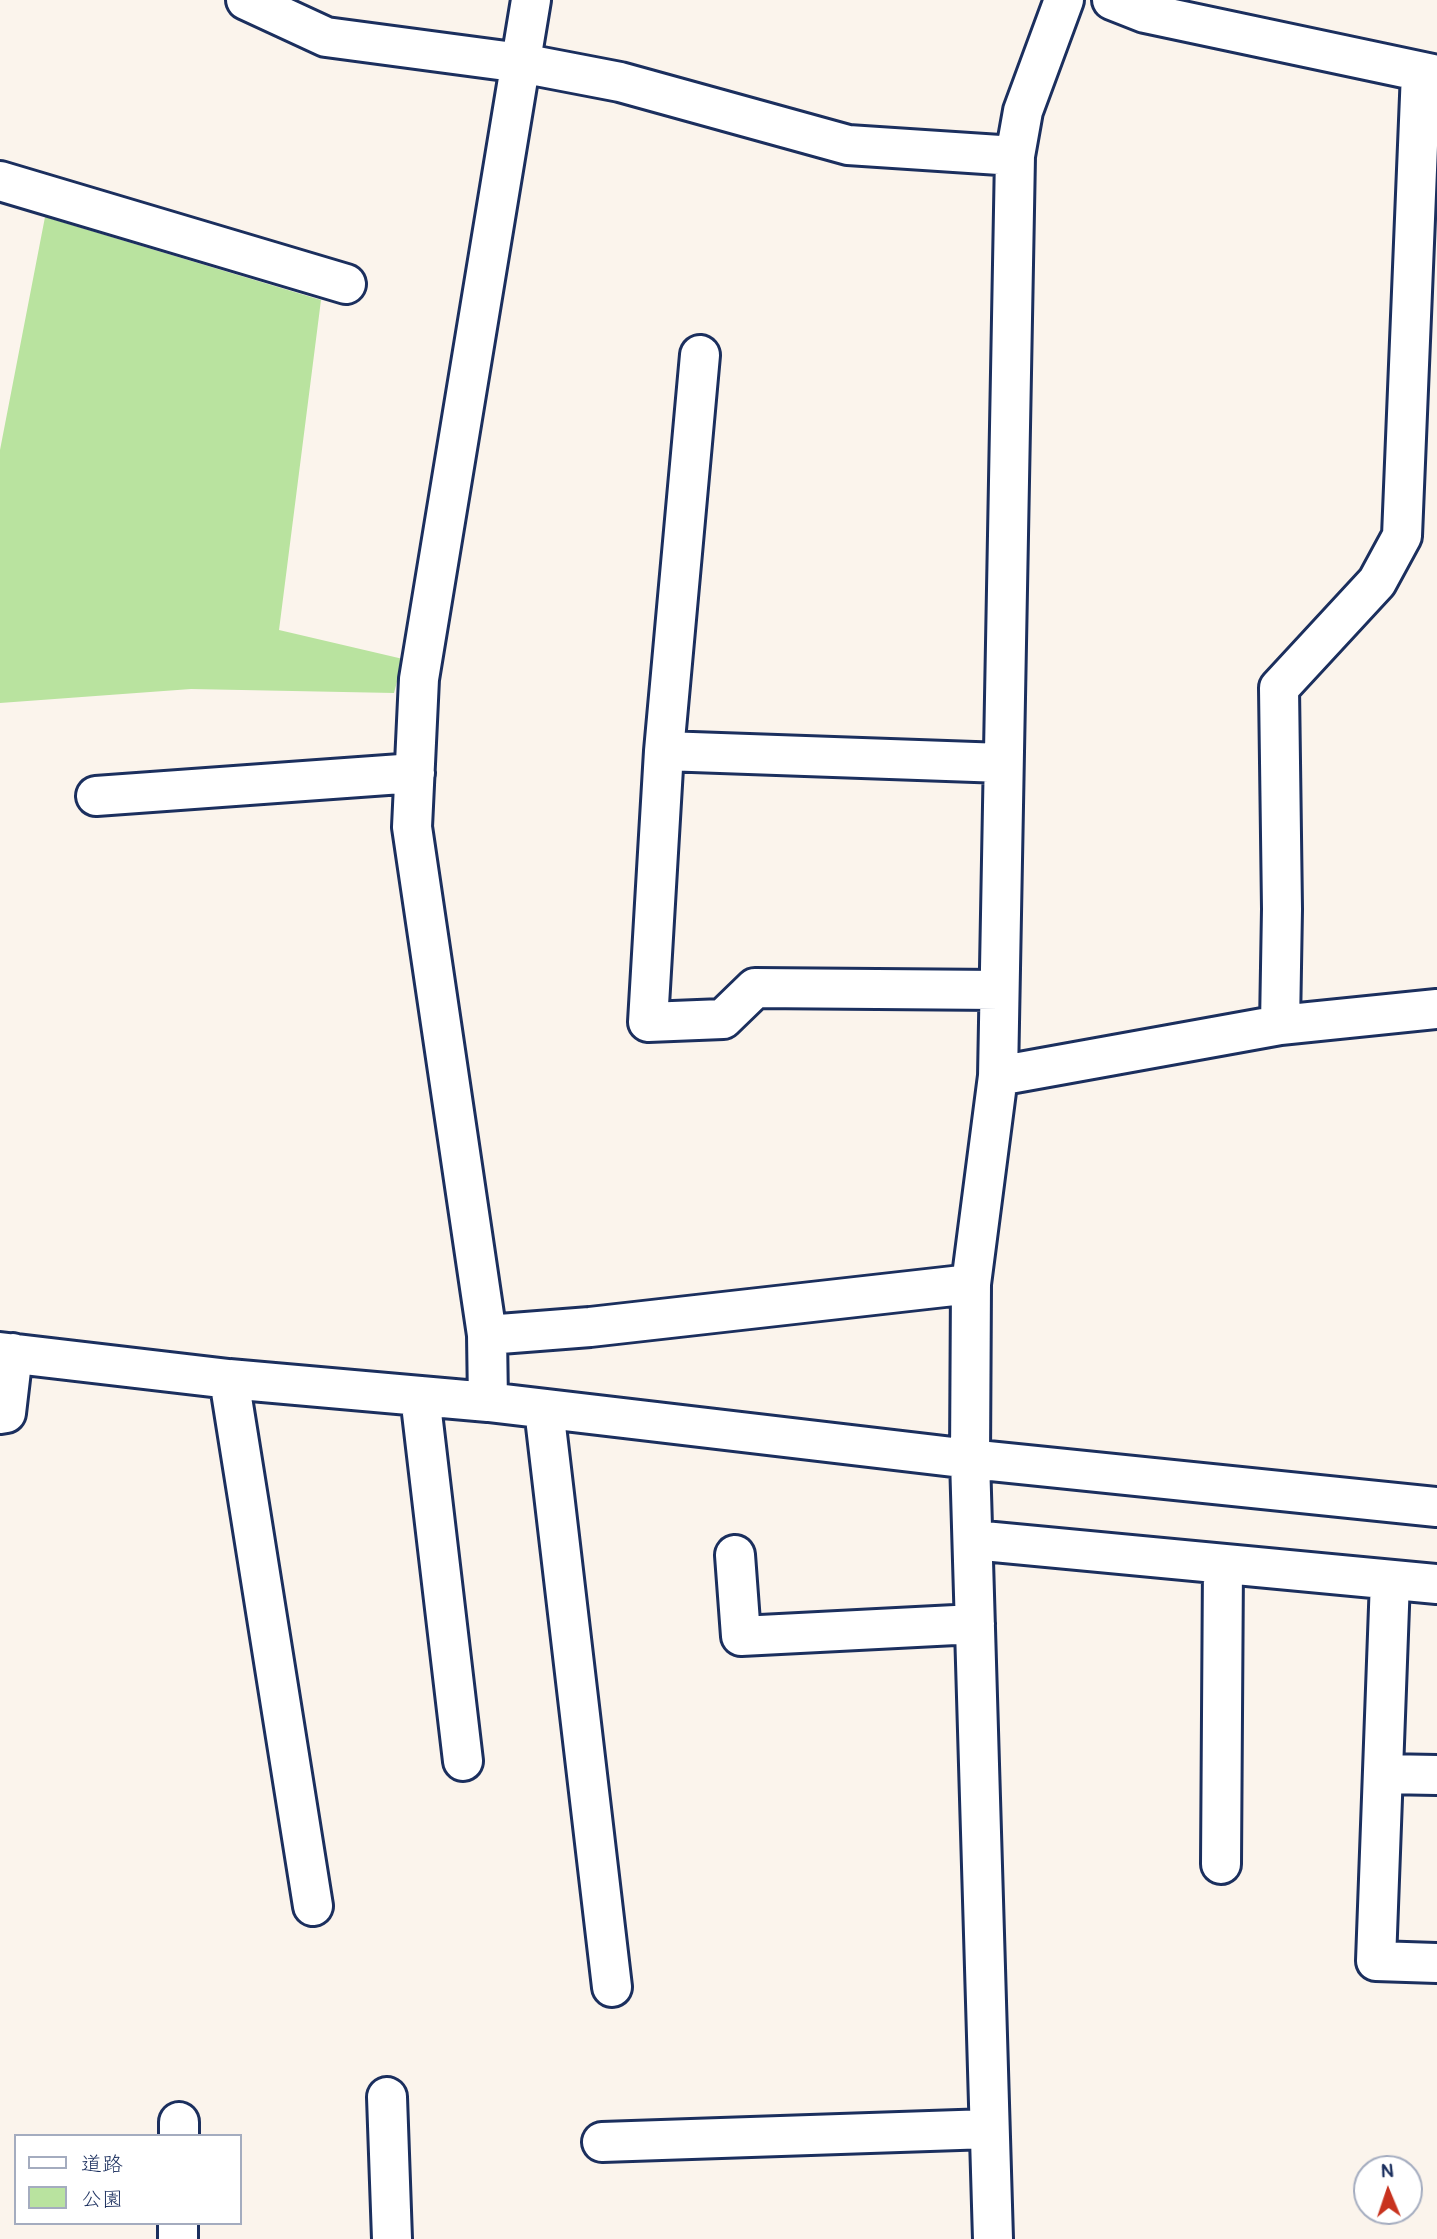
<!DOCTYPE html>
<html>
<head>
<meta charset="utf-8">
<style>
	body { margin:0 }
	#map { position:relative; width:1437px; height:2239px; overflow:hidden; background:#fbf4ec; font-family:Pangolin,"Klee One",sans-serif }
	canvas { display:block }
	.legend { position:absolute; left:14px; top:2134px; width:228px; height:91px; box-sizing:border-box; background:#fff; border:2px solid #a4acbf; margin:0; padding:9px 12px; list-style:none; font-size:21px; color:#1b2f5e }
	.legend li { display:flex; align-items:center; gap:14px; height:35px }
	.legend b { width:35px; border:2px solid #a4acbf }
	.north { position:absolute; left:1353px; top:2155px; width:70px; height:70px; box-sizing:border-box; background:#fff; border:2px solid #a4acbf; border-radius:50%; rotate:358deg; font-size:19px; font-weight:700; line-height:28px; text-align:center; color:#1b2f5e }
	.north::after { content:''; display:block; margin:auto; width:24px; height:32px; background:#c8321e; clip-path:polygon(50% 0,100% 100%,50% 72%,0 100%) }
</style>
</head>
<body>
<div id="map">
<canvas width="1437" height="2239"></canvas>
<ul class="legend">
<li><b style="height:9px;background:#fff"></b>道路</li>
<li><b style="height:19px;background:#b9e39f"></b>公園</li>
</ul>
<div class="north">N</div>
</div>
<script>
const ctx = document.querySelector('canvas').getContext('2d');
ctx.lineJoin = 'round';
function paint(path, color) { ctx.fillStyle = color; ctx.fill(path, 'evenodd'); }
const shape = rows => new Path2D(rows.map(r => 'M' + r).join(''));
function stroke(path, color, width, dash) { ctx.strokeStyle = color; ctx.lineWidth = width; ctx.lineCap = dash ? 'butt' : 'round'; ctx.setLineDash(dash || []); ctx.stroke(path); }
paint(shape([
	[45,217,321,300,279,630,403,659,394,693,191,689,0,703,0,450]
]), '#b9e39f');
const minor = shape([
	[246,0,326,37,521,63,620,82,848,145,1015,156],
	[1112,0,1145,13,1437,75],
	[0,181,346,284],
	[700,355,664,751,648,1022,723,1019,755,988,999,990],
	[664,751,1003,763],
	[96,796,415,773],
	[1280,1025,1282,909,1279,688,1377,582,1402,536,1421,72],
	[998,1076,1280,1025,1437,1009],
	[487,1335,590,1327,971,1284],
	[0,1352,229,1379,488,1402,970,1459,1437,1507],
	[229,1379,313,1906],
	[420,1396,463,1761],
	[488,1402,487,1335,412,827,419,679,531,0],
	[544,1409,612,1987],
	[0,1414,6,1413,13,1353],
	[973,1540,1437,1584],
	[735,1555,741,1636,975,1624],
	[1390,1580,1376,1961,1437,1963],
	[1383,1774,1437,1775],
	[1221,1864,1223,1565],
	[387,2097,392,2239],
	[179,2136,179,2122],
	[602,2142,989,2129],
	[178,2239,178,2223],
	[993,2239,970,1459,971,1284,998,1076,1015,156,1023,111,1064,0]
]);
stroke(minor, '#1b2f5e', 44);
stroke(minor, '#fff', 38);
</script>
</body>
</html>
